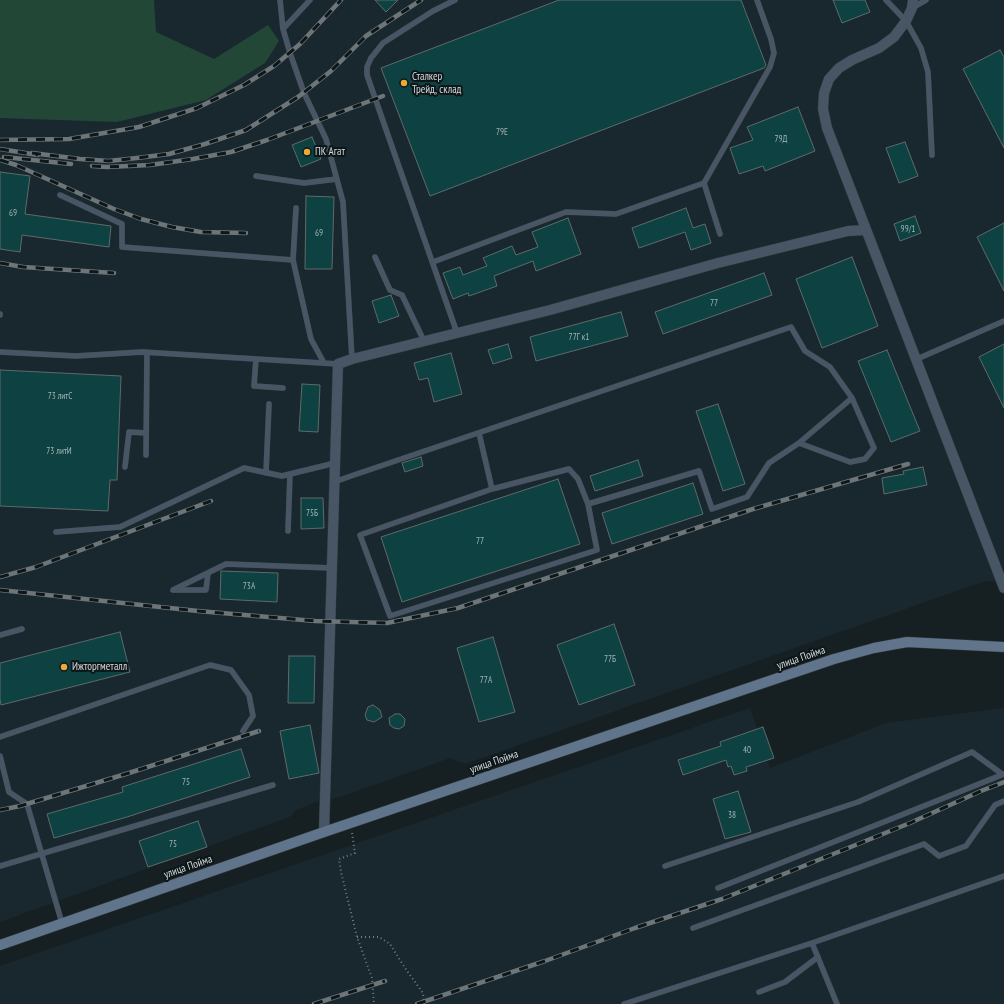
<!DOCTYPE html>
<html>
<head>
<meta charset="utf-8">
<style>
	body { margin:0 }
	canvas { display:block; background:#161f22 }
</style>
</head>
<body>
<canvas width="1004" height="1004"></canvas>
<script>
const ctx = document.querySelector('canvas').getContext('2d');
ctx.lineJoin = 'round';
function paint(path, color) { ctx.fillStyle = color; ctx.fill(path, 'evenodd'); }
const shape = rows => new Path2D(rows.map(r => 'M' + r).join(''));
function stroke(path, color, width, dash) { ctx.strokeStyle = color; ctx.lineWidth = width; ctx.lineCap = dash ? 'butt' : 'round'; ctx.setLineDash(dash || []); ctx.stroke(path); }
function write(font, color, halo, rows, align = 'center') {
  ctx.font = font + ' "PT Sans Narrow",sans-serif'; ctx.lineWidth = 4; ctx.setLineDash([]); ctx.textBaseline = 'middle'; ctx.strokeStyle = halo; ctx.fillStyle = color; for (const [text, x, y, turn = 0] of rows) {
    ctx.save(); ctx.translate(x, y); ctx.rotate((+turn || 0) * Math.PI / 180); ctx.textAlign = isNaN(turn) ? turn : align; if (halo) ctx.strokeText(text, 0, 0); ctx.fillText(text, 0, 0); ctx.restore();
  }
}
paint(shape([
	[0,0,1004,0,1004,582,985,581,465,764,450,758,340,797,314,803,296,810,292,816,0,922],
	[750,708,770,768,886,723,1004,708,1004,1004,0,1004,0,966]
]), '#18282e');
paint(shape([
	[0,0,154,0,156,32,214,59,268,25,279,41,265,63,206,100,117,122,0,118]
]), '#224737');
const building = shape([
	[375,0,398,0,386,12,375,0],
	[559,0,741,0,766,65,764,68,430,196,381,68,559,0],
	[833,0,865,0,870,12,842,23,833,0],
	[1000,50,1004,57,1004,148,963,69,1000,50],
	[798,107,815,151,765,171,763,166,739,174,730,148,753,140,747,127,798,107],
	[312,137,321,159,301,167,292,145,312,137],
	[905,142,918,176,899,183,886,148,905,142],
	[0,172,30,176,25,214,111,226,109,247,22,235,20,252,0,249,0,172],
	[306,196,334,197,332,269,305,269,306,196],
	[686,208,693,228,705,224,711,243,691,250,685,232,639,248,632,228,686,208],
	[915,216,921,233,900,241,894,224,915,216],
	[568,218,581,254,536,271,533,261,494,276,497,286,469,296,468,293,453,299,443,273,460,267,463,275,487,266,483,258,512,246,516,255,538,247,532,232,568,218],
	[1004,223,1004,291,977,237,1004,223],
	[852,257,878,326,822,348,796,279,852,257],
	[764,273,772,295,663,334,655,312,764,273],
	[391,295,399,316,379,323,372,301,391,295],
	[621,312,628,336,536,361,530,337,621,312],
	[508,344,512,358,493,364,488,350,508,344],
	[1004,344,1004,408,979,357,1004,344],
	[887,350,920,431,891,442,858,361,887,350],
	[451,353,462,394,434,402,428,378,419,380,414,363,451,353],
	[0,370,121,376,117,480,110,480,108,511,0,506,0,370],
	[302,384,320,385,318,432,299,431,302,384],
	[718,404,745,484,723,491,696,411,718,404],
	[421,457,423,466,405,472,402,463,421,457],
	[638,460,643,476,595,491,590,476,638,460],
	[923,467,927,485,884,494,882,478,904,474,903,471,923,467],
	[558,479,580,544,402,602,381,537,558,479],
	[693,483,703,514,612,544,602,513,693,483],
	[301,498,323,498,324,528,301,529,301,498],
	[221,571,278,573,277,602,220,599,221,571],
	[614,624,635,685,579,705,557,645,614,624],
	[120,632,130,672,1,705,0,699,0,663,120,632],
	[493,637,515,712,479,722,457,648,493,637],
	[289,656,315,656,314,703,288,703,289,656],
	[373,705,380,710,382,717,374,722,367,720,365,715,368,707,373,705],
	[395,714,400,714,405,719,404,726,399,729,394,728,390,725,389,718,395,714],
	[310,725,319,773,289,779,280,731,310,725],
	[763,727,774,758,746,767,747,771,734,775,731,766,728,767,726,760,683,775,678,760,721,746,720,742,763,727],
	[241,749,250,777,127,817,54,838,47,814,123,792,122,787,241,749],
	[738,791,751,832,725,839,713,799,738,791],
	[198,821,207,847,148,867,139,841,198,821]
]);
paint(building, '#0e4141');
stroke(building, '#5f6a6a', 1);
const lane = shape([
	[280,0,283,29,290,53,304,93,326,139,343,202,352,359],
	[455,0,433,11,383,43,371,58,367,67,367,75,457,333],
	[886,0,906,21,921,48,928,72,932,155],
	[912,8,926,0],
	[283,29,310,0],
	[256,176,304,183,337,179],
	[704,183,770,67,774,53,771,39,757,0],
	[60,195,122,224,122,247,293,260,311,339,324,363],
	[375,257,390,290,402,295,424,341],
	[293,260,296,208],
	[433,262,566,212,616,214,704,183,720,234],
	[0,314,0,315],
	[0,352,76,356,142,352,338,364],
	[256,359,254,386,283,388],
	[917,359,1004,321],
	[799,443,852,398],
	[146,455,147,352],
	[125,467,129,432,146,433],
	[266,473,269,404],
	[334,482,351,476,791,327,805,351,830,367,852,398,874,448,865,459,850,462,799,443,769,463,747,497,712,509,699,471,588,504,578,479,569,469,492,489,479,433],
	[492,489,360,535,390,616,597,550,588,504],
	[288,531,290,474],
	[56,532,120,527,244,468,282,476,335,463],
	[208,573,206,590,173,590,226,564,332,568],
	[0,635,22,629],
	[0,737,210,665,231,670,249,695,253,716,243,731],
	[0,756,9,792,27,804,62,923],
	[0,866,273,785],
	[665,866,858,802,972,752,1002,774],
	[718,888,1004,774],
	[693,928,924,844,939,856,966,846,995,805,1004,801],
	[812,943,837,1004],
	[759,992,785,982,818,957],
	[624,1004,812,943,1004,876]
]);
const street = shape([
	[913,0,912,8,906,21,894,37,879,48,852,60,839,68,829,79,824,93,823,109,827,128,1004,588],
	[324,832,338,364,352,359,550,310,718,263,848,231,866,230]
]);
const secondary = shape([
	[0,945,324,832,834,659,874,648,907,642,1004,647]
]);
stroke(lane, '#31393c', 6);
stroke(street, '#31393c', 11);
stroke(secondary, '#31393c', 11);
stroke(shape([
	[352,833,355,853,339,859,341,872,357,937,372,978,374,1004],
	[357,937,379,937,390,944,405,968,423,993,424,1004]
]), '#757c7f', 2, [1, 3]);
stroke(lane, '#485564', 5.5);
stroke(street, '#485564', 10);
stroke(secondary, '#60758c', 10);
const rail = shape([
	[0,140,69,139,139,127,197,108,244,85,274,66,300,44,341,0],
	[0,149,38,155],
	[32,153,80,159,109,161,137,158,169,154,205,144,246,130,298,97,331,71,366,36,421,0],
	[4,157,71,164],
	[0,160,16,165,114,209,141,219,172,227,201,232,246,233],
	[92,166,107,167,150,165,193,159,231,152,267,140,383,96],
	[0,263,23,267,114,273],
	[0,577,36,567,211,501],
	[0,590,198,611,315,621,387,623,458,608,753,509,908,464],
	[0,810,20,806,129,773,259,731],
	[314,1004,385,981],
	[417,1004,545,961,635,928,722,899,910,823,981,791,1004,782]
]);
stroke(rail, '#6e7578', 4.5);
stroke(rail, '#0d1619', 3, [9]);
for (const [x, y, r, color] of [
	[404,83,4,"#eca93a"],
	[307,152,4,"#eca93a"],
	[64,667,4,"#eca93a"]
]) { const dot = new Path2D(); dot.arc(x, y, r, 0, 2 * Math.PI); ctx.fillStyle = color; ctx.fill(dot); stroke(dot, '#0d1619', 1.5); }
write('9px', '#a2b4b5', null, [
	["79Е",502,132],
	["79Д",781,139],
	["69",13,213],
	["99/1",908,229],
	["69",319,233],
	["77",714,303],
	["77Г к1",579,337],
	["73 литС",60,396],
	["73 литИ",59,451],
	["75Б",312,513],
	["77",480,541],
	["73А",249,586],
	["77Б",610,659],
	["77А",486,680],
	["40",747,750],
	["75",186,782],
	["38",732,815],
	["75",173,844]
]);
write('11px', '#d4dadc', '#0d1619', [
	["Сталкер",412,77],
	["Трейд, склад",412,90],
	["ПК Агат",315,152],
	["Ижторгметалл",72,667]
], 'left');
write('11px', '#d4dadc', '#0d1619', [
	["улица Пойма",801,658,-19],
	["улица Пойма",494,762,-19],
	["улица Пойма",188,867,-19]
]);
</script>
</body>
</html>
